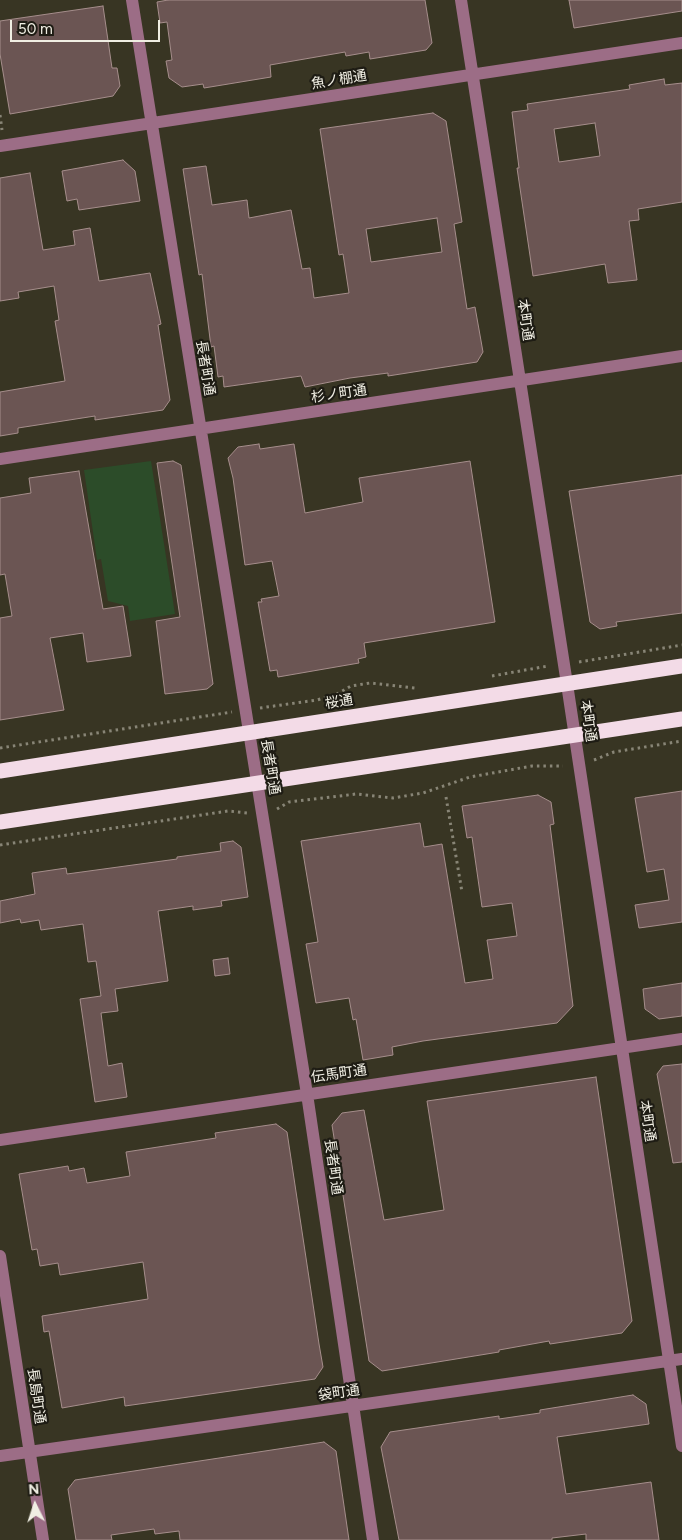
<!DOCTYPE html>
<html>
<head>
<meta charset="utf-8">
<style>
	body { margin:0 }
	#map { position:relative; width:682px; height:1540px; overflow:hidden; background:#383523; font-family:Figtree,sans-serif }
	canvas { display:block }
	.north { position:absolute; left:10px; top:1480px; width:50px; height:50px; -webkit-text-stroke:4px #1e1c14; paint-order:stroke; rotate:356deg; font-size:14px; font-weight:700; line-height:20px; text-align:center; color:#f0eee3 }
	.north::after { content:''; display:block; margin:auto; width:18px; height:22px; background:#f0eee3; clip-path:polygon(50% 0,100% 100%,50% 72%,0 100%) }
	.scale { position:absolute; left:10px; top:20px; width:150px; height:22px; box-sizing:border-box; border:2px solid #f0eee3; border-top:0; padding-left:6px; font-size:15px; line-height:18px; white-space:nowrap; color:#f0eee3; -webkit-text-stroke:4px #1e1c14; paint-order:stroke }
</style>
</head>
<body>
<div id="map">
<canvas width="682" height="1540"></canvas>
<div class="north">N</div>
<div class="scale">50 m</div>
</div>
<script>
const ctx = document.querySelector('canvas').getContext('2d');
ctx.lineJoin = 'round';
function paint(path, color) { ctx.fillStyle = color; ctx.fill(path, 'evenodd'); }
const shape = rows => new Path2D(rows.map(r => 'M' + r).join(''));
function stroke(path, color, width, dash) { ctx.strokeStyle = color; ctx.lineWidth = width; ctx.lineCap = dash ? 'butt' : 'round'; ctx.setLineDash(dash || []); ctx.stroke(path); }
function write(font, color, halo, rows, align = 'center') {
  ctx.font = font + ' Figtree,"Noto Sans JP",sans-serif'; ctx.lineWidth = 4.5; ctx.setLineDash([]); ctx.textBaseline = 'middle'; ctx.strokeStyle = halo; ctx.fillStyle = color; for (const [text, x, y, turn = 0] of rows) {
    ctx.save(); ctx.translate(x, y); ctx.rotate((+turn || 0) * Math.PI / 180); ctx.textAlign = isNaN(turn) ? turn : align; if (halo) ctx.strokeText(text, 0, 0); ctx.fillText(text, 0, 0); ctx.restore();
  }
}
paint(shape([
	[151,461,175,614,130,621,128,606,108,601,101,559,97,560,84,470]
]), '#2c4c29');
const building = shape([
	[168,0,425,0,432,43,426,50,370,59,369,52,346,56,345,52,270,65,271,77,204,88,203,84,182,87,169,78,166,61,172,60,167,22,160,23,157,2,168,0],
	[569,0,682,0,682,11,574,28,569,0],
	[103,6,112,68,117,68,120,86,113,96,10,114,0,54,0,21,103,6],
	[664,79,665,85,682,83,682,202,638,209,639,220,629,221,637,280,608,283,605,264,533,276,517,168,519,168,512,112,528,110,527,104,630,89,629,85,664,79],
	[595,123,600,156,559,162,554,129,595,123],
	[433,113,446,121,462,222,454,224,467,309,475,307,483,352,477,362,388,376,388,373,350,378,305,387,301,376,224,387,223,376,218,377,214,346,211,347,202,274,199,275,183,169,206,166,212,205,247,200,249,218,291,210,302,269,310,268,314,298,349,293,343,254,339,255,320,129,433,113],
	[437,218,442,252,371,262,366,229,437,218],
	[123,160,135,171,140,201,79,210,77,199,67,201,62,171,123,160],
	[30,173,43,250,75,245,73,231,90,228,99,281,150,273,161,324,158,325,170,400,163,410,95,420,95,416,18,428,18,433,0,436,0,392,65,381,55,321,59,320,54,286,18,292,19,298,0,301,0,178,30,173],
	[259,444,260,449,294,444,305,513,363,502,359,478,470,461,495,622,364,643,366,657,358,659,359,663,278,677,277,670,270,671,258,602,262,602,261,599,279,596,272,561,245,565,233,478,228,458,238,447,259,444],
	[173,461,181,465,213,684,207,689,165,694,156,621,180,617,157,463,173,461],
	[79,471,103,609,123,606,131,656,87,662,83,633,50,638,64,710,0,720,0,618,12,616,5,574,0,575,0,498,31,493,29,478,79,471],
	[682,475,682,613,616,622,617,626,600,629,590,622,569,491,682,475],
	[682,791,682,922,639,928,635,905,669,900,664,869,647,872,635,798,682,791],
	[538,795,551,802,554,824,550,825,573,1006,557,1023,423,1041,392,1047,393,1055,363,1060,356,1019,353,1020,349,998,316,1003,306,944,318,942,301,841,420,823,424,847,442,844,465,983,493,979,487,940,517,936,512,903,482,907,472,837,467,838,462,806,538,795],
	[233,841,241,847,248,897,221,901,222,906,193,910,193,906,158,911,168,981,115,989,118,1011,101,1013,108,1066,122,1063,127,1097,95,1102,80,999,101,996,96,961,88,962,83,924,41,930,39,920,21,923,20,919,0,923,0,901,35,894,32,873,66,868,67,874,177,859,177,857,221,851,220,843,233,841],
	[228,958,230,974,215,976,213,960,228,958],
	[682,983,682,1016,659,1019,645,1009,643,989,682,983],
	[682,1064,682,1162,673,1163,657,1074,663,1066,682,1064],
	[596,1077,632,1321,622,1333,550,1344,549,1341,499,1350,499,1352,382,1371,369,1361,332,1125,342,1113,364,1110,384,1220,444,1210,427,1101,596,1077],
	[276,1124,287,1132,319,1344,323,1367,315,1379,125,1406,124,1397,62,1408,49,1331,44,1332,42,1316,148,1299,143,1262,60,1275,58,1263,40,1266,37,1249,32,1250,19,1174,68,1166,69,1171,84,1168,87,1183,130,1176,126,1152,216,1138,215,1133,276,1124],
	[633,1395,646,1404,649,1424,557,1437,566,1494,651,1482,659,1540,586,1540,586,1534,552,1538,552,1540,399,1540,381,1447,390,1432,499,1416,499,1419,540,1413,540,1410,633,1395],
	[324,1442,336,1451,349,1540,180,1540,179,1531,155,1534,154,1529,111,1535,112,1540,76,1540,68,1489,75,1480,324,1442]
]);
paint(building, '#6b5553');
stroke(building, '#a68e8c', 1);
stroke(shape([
	[0,115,2,130],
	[579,662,682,645],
	[492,676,548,666],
	[260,708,317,700,337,694,351,686,370,683,415,688],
	[0,748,232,712],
	[594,760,614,752,682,741],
	[446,797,462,892],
	[277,809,289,802,356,794,393,798,423,793,470,777,532,766,563,766],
	[0,845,228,811,247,813]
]), '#888576', 3, [2.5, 4]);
stroke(shape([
	[132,0,307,1094,373,1540],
	[461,0,567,684,682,1446],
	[0,146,682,43],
	[0,459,682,356],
	[0,1140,682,1039],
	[0,1256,43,1540],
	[0,1456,682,1359]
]), '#9c6d86', 12);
stroke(shape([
	[0,771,682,666],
	[0,822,682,719]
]), '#f3dbe7', 15);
write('14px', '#f0eee3', '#1e1c14', [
	["魚ノ棚通",339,80,-9],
	["本町通",525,320,82],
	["長者町通",205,368,81],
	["杉ノ町通",339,394,-8],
	["桜通",339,702,-9],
	["本町通",588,721,82],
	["長者町通",270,767,81],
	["伝馬町通",339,1074,-8],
	["本町通",647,1121,81],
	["長者町通",333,1167,82],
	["袋町通",339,1393,-8],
	["長島町通",36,1396,82]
]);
</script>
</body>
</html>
